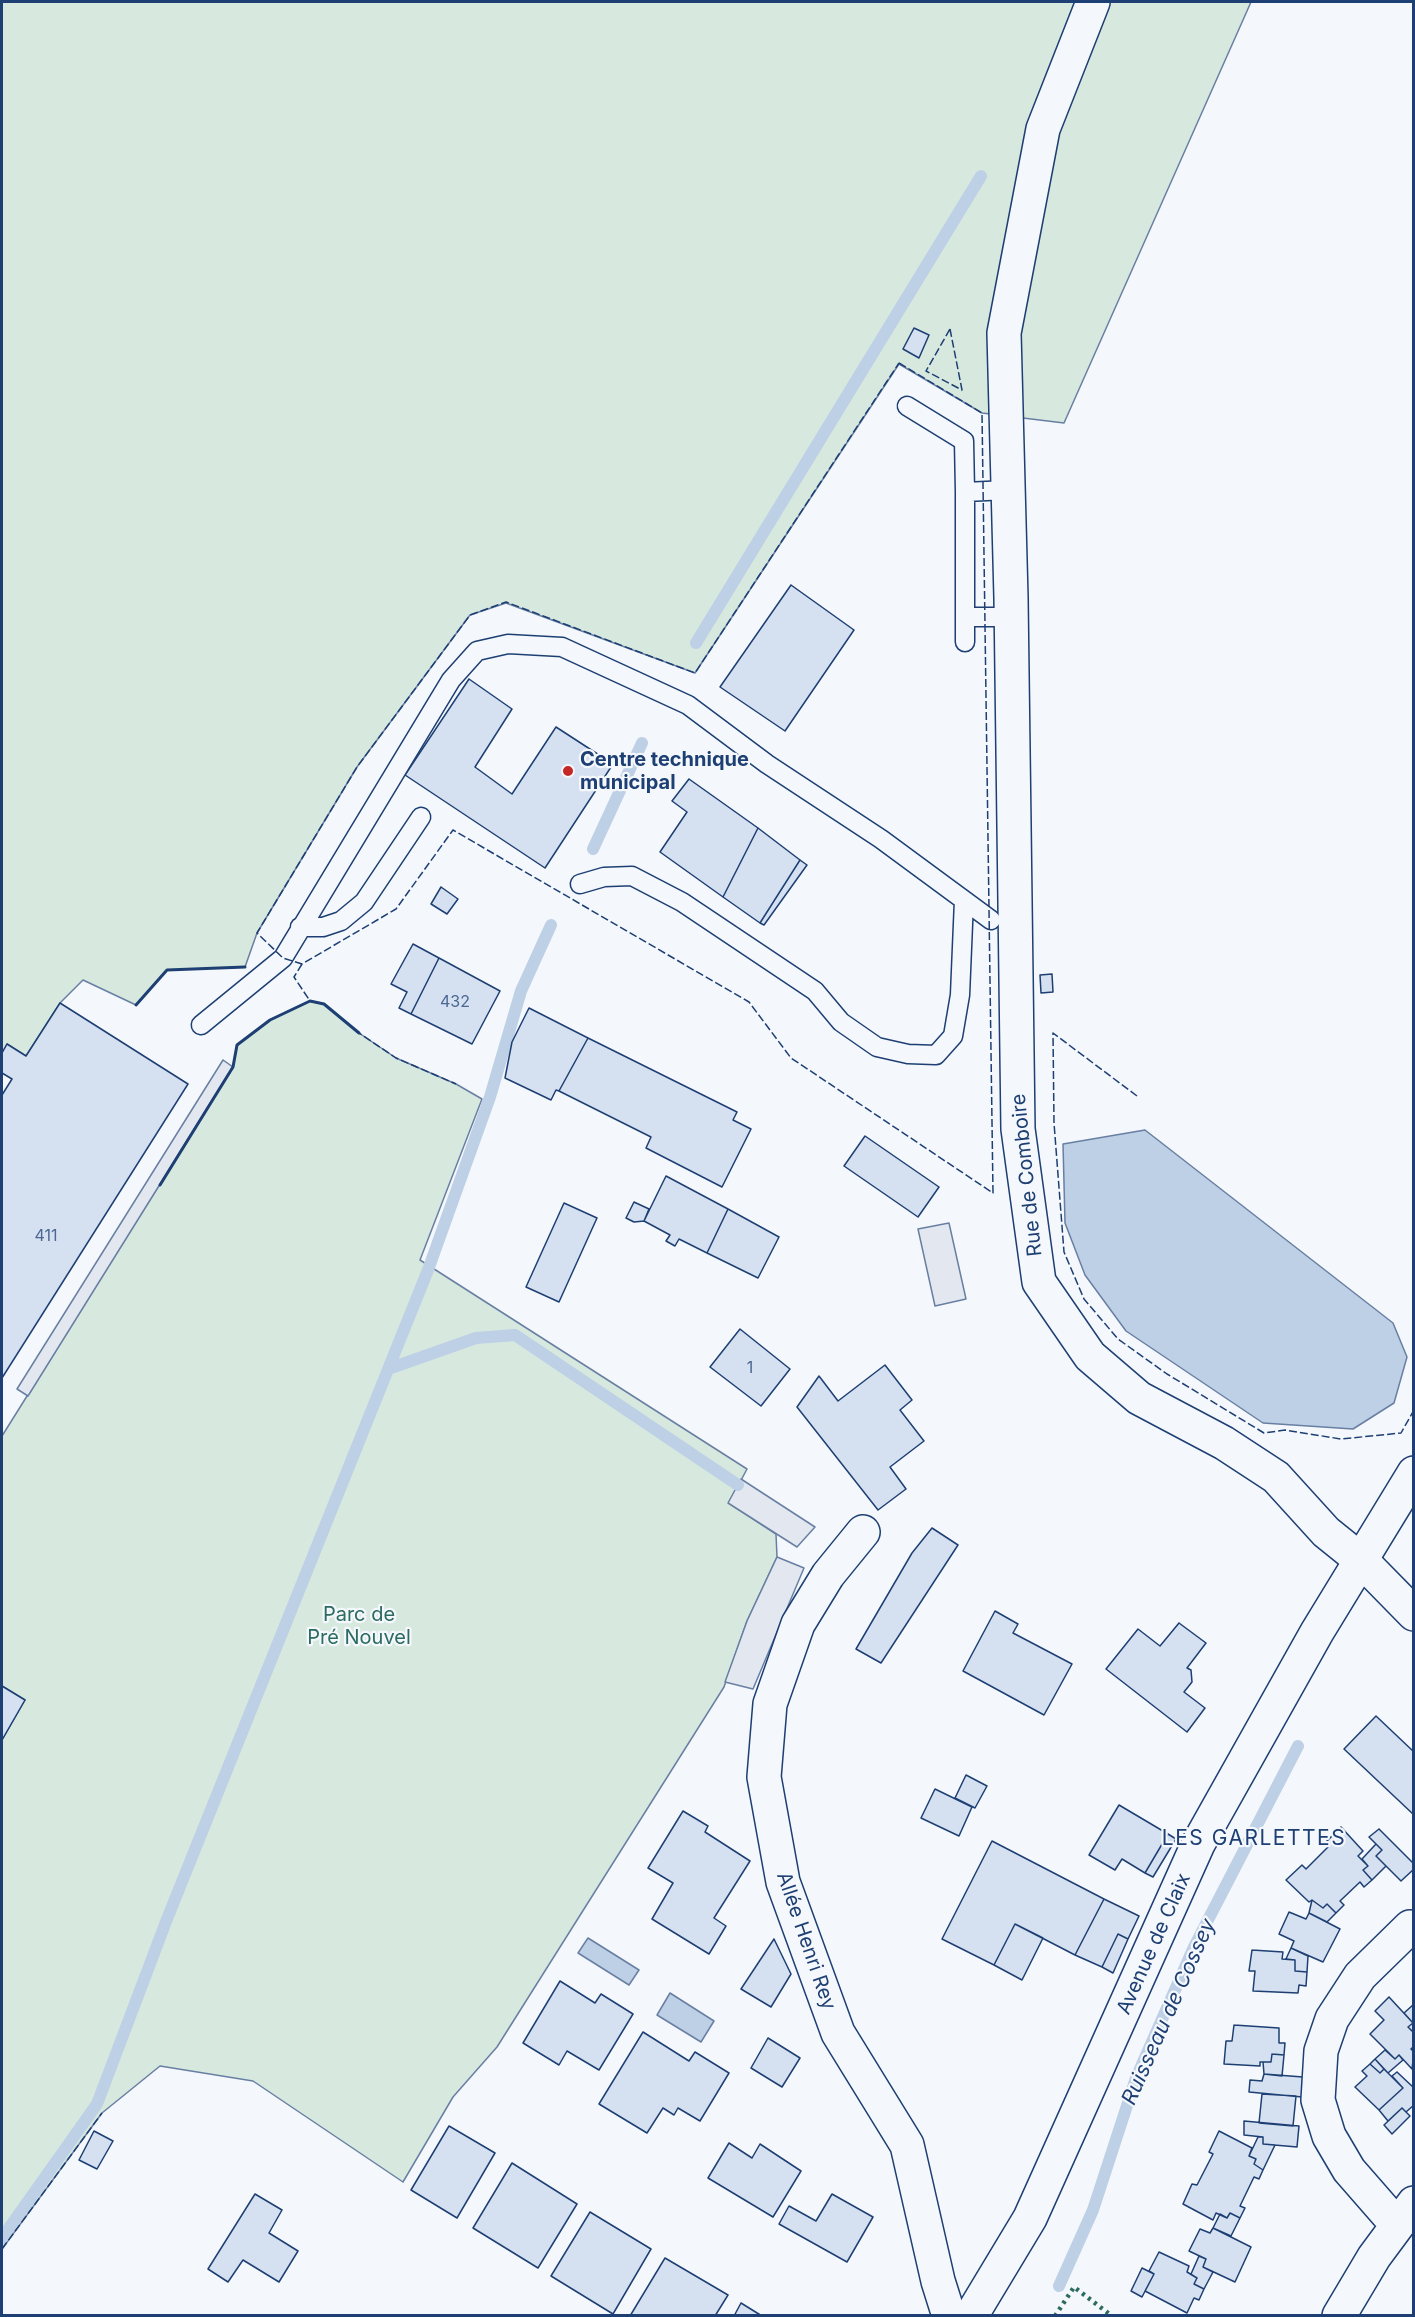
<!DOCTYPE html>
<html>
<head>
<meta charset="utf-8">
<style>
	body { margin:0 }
	#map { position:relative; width:1415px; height:2317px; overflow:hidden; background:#f4f7fb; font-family:Inter,sans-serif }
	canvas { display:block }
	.frame { position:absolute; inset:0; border:3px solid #1d3f73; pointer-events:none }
</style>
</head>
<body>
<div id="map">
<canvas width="1415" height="2317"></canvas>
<div class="frame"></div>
</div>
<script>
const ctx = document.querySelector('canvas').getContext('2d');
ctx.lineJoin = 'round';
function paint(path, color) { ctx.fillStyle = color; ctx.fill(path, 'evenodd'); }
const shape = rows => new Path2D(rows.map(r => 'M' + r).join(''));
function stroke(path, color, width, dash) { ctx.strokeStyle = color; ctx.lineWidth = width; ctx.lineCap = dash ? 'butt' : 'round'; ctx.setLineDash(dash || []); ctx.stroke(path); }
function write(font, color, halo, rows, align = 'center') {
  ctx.font = font + ' Inter,sans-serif'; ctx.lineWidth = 4.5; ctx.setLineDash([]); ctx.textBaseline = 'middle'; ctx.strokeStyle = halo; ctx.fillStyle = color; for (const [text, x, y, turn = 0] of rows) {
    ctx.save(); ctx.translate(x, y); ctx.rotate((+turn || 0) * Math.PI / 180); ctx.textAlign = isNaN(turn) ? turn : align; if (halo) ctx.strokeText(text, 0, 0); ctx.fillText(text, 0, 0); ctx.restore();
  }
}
const green = shape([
	[2,2,1251,2,1064,423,982,413,899,364,695,673,506,603,470,615,357,767,257,933,245,967,167,970,136,1005,83,980,60,1003,26,1056,7,1044,2,1053,2,2],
	[310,1001,324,1004,359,1033,396,1058,456,1084,482,1099,420,1260,747,1469,729,1503,776,1534,777,1557,747,1621,724,1687,497,2047,453,2097,403,2182,253,2081,160,2066,102,2113,2,2249,2,1740,25,1700,2,1686,2,1436,233,1067,237,1045,270,1020,310,1001]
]);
paint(green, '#d7e8df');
stroke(green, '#687fa3', 1.5);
const parking = shape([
	[223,1060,233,1067,28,1396,17,1389,223,1060],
	[949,1223,966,1299,935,1306,918,1229,949,1223],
	[741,1479,815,1527,797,1547,728,1503,741,1479],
	[777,1557,804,1568,753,1689,725,1682,747,1621,777,1557]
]);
paint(parking, '#e3e8f0');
stroke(parking, '#687fa3', 1.5);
const water = shape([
	[1145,1130,1393,1323,1407,1357,1394,1403,1353,1429,1263,1423,1126,1331,1085,1275,1065,1223,1063,1144,1145,1130],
	[588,1938,639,1970,629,1985,578,1953,588,1938],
	[670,1993,714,2021,701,2042,657,2015,670,1993]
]);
paint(water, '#bed0e5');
stroke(water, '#687fa3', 1.5);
stroke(shape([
	[696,643,981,176],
	[593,849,642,743],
	[388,1369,476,1338,515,1335,738,1485],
	[2,2238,97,2104,167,1919,428,1270,490,1097,521,991,551,925],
	[1059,2286,1093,2210,1136,2078,1194,1947,1298,1746]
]), '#bed0e5', 12);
const building = shape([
	[914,328,929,335,919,358,903,349,914,328],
	[791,585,854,630,785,731,720,687,791,585],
	[469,679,512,709,475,767,512,794,556,727,613,764,545,868,405,775,469,679],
	[689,779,758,828,723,897,660,852,687,812,672,801,689,779],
	[758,828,800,860,760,923,723,897,758,828],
	[800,860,807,865,764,925,760,923,800,860],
	[441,887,458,899,447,914,431,904,441,887],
	[413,944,439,958,411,1014,399,1008,407,992,391,984,413,944],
	[439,958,500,991,472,1044,411,1014,439,958],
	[1052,974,1053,992,1041,993,1040,975,1052,974],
	[60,1003,188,1084,2,1378,2,1095,12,1079,2,1073,2,1053,7,1044,26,1056,60,1003],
	[529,1008,588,1038,559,1091,556,1090,551,1100,505,1078,512,1042,529,1008],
	[588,1038,737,1112,733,1120,751,1129,722,1187,646,1148,651,1137,559,1091,588,1038],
	[865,1136,939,1187,918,1217,844,1166,865,1136],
	[666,1176,728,1209,707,1253,679,1239,675,1246,666,1241,670,1235,644,1221,666,1176],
	[634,1202,649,1209,644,1221,634,1222,626,1218,634,1202],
	[564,1203,597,1218,559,1302,526,1287,564,1203],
	[728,1209,779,1237,758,1278,707,1253,728,1209],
	[740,1329,790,1369,761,1406,710,1367,740,1329],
	[885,1365,912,1400,900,1410,924,1441,890,1467,906,1489,878,1510,797,1407,819,1376,838,1401,885,1365],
	[932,1528,958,1545,881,1663,856,1649,912,1553,932,1528],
	[995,1611,1018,1624,1013,1633,1072,1664,1044,1715,963,1671,995,1611],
	[1179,1623,1206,1643,1187,1668,1191,1670,1192,1682,1184,1692,1205,1708,1187,1732,1106,1669,1138,1629,1160,1646,1179,1623],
	[2,1686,25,1700,2,1740,2,1686],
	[1376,1716,1414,1752,1414,1815,1344,1749,1376,1716],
	[966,1775,987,1786,975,1808,955,1798,966,1775],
	[935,1789,972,1807,959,1836,921,1818,935,1789],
	[1119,1805,1168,1834,1145,1873,1122,1859,1115,1870,1089,1855,1119,1805],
	[683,1811,708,1826,705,1832,750,1861,714,1918,726,1926,709,1954,652,1919,673,1883,648,1868,683,1811],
	[1341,1827,1363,1851,1358,1856,1368,1866,1363,1870,1372,1880,1364,1887,1360,1882,1340,1901,1344,1905,1336,1913,1327,1904,1323,1908,1312,1900,1309,1902,1286,1880,1302,1865,1306,1869,1328,1847,1325,1843,1341,1827],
	[1379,1829,1414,1864,1414,1869,1401,1881,1376,1856,1382,1850,1369,1837,1379,1829],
	[1168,1834,1176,1839,1153,1877,1145,1873,1168,1834],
	[992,1841,1104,1899,1075,1955,1015,1924,994,1965,942,1939,992,1841],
	[1376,1844,1382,1850,1376,1856,1386,1866,1372,1880,1363,1870,1368,1866,1362,1859,1376,1844],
	[1104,1899,1139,1916,1128,1939,1118,1934,1102,1967,1075,1955,1104,1899],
	[1312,1900,1323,1908,1327,1904,1336,1913,1327,1922,1309,1913,1312,1900],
	[1289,1912,1306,1919,1309,1913,1340,1929,1323,1962,1291,1948,1294,1941,1279,1934,1289,1912],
	[1015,1924,1043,1938,1022,1980,994,1965,1015,1924],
	[1118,1934,1128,1939,1113,1973,1102,1967,1118,1934],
	[774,1939,791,1974,771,2007,741,1989,774,1939],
	[1291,1948,1308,1956,1307,1972,1295,1971,1295,1960,1286,1959,1291,1948],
	[1252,1950,1283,1952,1282,1959,1295,1960,1295,1971,1307,1972,1306,1986,1299,1985,1298,1993,1253,1991,1255,1971,1249,1971,1252,1950],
	[560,1981,595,2003,601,1994,633,2014,599,2070,567,2051,559,2065,523,2043,560,1981],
	[1389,1997,1413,2023,1408,2027,1414,2033,1414,2046,1411,2049,1414,2052,1412,2069,1399,2055,1395,2059,1370,2034,1384,2020,1375,2011,1389,1997],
	[1414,2004,1414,2033,1408,2027,1413,2023,1404,2013,1414,2004],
	[1234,2025,1279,2028,1279,2043,1285,2043,1284,2055,1272,2054,1271,2062,1260,2062,1260,2066,1224,2064,1226,2041,1232,2041,1234,2025],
	[643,2032,689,2061,695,2052,729,2073,700,2121,678,2108,674,2115,663,2108,647,2133,599,2104,643,2032],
	[768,2038,800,2058,782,2087,751,2068,768,2038],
	[1385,2050,1395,2059,1399,2055,1403,2060,1388,2073,1375,2059,1385,2050],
	[1272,2054,1284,2055,1282,2076,1264,2074,1263,2062,1271,2062,1272,2054],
	[1375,2059,1384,2069,1380,2073,1370,2064,1375,2059],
	[1370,2064,1380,2073,1384,2069,1403,2088,1379,2110,1355,2087,1367,2076,1362,2071,1370,2064],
	[1397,2072,1414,2088,1414,2105,1406,2112,1402,2108,1388,2121,1379,2110,1403,2088,1392,2076,1397,2072],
	[1264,2074,1303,2077,1302,2097,1249,2092,1250,2080,1262,2081,1264,2074],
	[1262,2094,1296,2096,1293,2126,1259,2123,1262,2094],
	[1402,2108,1410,2116,1392,2134,1384,2125,1402,2108],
	[1244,2121,1299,2126,1297,2147,1263,2144,1263,2137,1244,2135,1244,2121],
	[449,2126,495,2153,457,2218,411,2190,449,2126],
	[94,2131,113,2141,97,2169,79,2160,94,2131],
	[1219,2131,1252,2148,1249,2156,1256,2159,1254,2164,1263,2170,1259,2179,1254,2177,1240,2206,1245,2208,1240,2218,1230,2213,1227,2218,1216,2213,1213,2220,1183,2204,1192,2184,1197,2185,1213,2154,1209,2152,1219,2131],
	[1258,2137,1263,2137,1263,2144,1275,2145,1263,2170,1254,2164,1256,2159,1249,2156,1258,2137],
	[729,2143,752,2158,760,2144,801,2171,773,2217,708,2178,729,2143],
	[512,2163,577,2204,538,2268,473,2228,512,2163],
	[255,2194,282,2210,269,2233,298,2251,279,2282,243,2260,228,2282,208,2269,255,2194],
	[832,2194,873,2217,847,2262,779,2224,789,2206,816,2221,832,2194],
	[590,2212,651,2249,613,2314,551,2276,590,2212],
	[1230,2213,1240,2218,1231,2236,1213,2228,1220,2214,1227,2218,1230,2213],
	[1213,2228,1251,2247,1235,2282,1203,2267,1206,2259,1189,2251,1200,2229,1210,2233,1213,2228],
	[1159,2252,1189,2266,1187,2272,1197,2278,1194,2284,1204,2289,1199,2300,1194,2298,1187,2313,1145,2291,1154,2274,1149,2271,1159,2252],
	[1199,2256,1206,2259,1203,2267,1213,2272,1204,2289,1194,2284,1197,2278,1191,2274,1199,2256],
	[665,2258,728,2295,715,2316,630,2316,665,2258],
	[1142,2268,1154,2274,1142,2297,1131,2291,1142,2268],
	[741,2303,762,2316,734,2316,741,2303]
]);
paint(building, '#d5e0f0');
stroke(building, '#1d3f73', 1.5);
const service = shape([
	[907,406,964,441,965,492],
	[1008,490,965,492,965,617,1011,617],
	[965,617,965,642],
	[580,884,604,877,632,876,682,902,815,991,841,1022,877,1047,908,1054,936,1055,953,1036,960,995,964,900],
	[300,927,323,927,341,921,364,902,421,817],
	[201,1025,283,958,451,680,477,651,508,644,562,647,688,705,767,764,881,839,991,920]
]);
const minor = shape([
	[1093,2,1043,129,1004,333,1011,598,1018,1129,1039,1282,1090,1356,1139,1398,1224,1443,1276,1477,1326,1532,1362,1561],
	[863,1532,828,1575,798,1624,770,1704,764,1777,783,1882,838,2033,907,2145,938,2281,949,2316],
	[1397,2225,1349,2170,1329,2136,1318,2100,1321,2051,1332,2019,1360,1976,1410,1927],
	[1339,2316,1374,2257,1414,2203]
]);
const tertiary = shape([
	[1362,1561,1414,1614]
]);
const secondary = shape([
	[971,2316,1030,2218,1198,1844,1317,1632,1414,1473]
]);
stroke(service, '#1d3f73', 21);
stroke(minor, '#1d3f73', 36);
stroke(tertiary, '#1d3f73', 36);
stroke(secondary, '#1d3f73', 36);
stroke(service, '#f4f7fb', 18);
stroke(minor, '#f4f7fb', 33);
stroke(tertiary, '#f4f7fb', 33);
stroke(secondary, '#f4f7fb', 33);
stroke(shape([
	[1055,2316,1074,2287,1112,2316]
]), '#2c6c60', 4.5, [3, 4.5]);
stroke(shape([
	[950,329,962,390,926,371,950,329],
	[899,363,982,413,993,1193,791,1058,749,1002,453,830,396,909,302,964,283,958,257,933,357,767,470,615,506,602,695,673,899,363],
	[302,964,294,977,310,1001,324,1004,359,1033,396,1058,456,1084],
	[1137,1096,1053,1033,1054,1123,1064,1252,1084,1299,1118,1339,1167,1374,1264,1433,1285,1430,1341,1439,1401,1433,1414,1410],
	[2,2249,102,2113]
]), '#1d3f73', 1.5, [8, 3]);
stroke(shape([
	[136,1005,167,970,245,967],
	[160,1185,233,1067,237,1045,270,1020,310,1001,324,1004,359,1033]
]), '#1d3f73', 3);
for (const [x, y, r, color] of [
	[568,771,6,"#c62828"]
]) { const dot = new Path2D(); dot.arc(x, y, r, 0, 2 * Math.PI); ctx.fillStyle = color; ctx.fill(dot); stroke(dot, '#f4f7fb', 2); }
write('16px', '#4b6792', null, [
	["432",455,1002],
	["411",46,1236],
	["1",750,1368]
]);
write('bold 20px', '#1d3f73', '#f4f7fb', [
	["Centre technique",580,760],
	["municipal",580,783]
], 'left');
write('20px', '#1d3f73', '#f4f7fb', [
	["Rue de Comboire",1027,1175,-96],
	["Allée Henri Rey",806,1941,71],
	["Avenue de Claix",1154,1944,-66]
]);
write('20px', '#2c6c60', '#f4f7fb', [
	["Parc de",359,1615],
	["Pré Nouvel",359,1638]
]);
ctx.letterSpacing = '1.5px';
write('21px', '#1d3f73', '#f4f7fb', [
	["LES GARLETTES",1254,1839]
]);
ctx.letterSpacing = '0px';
write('italic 21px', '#1d3f73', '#f4f7fb', [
	["Ruisseau de Cossey",1169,2012,-66]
]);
</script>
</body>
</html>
